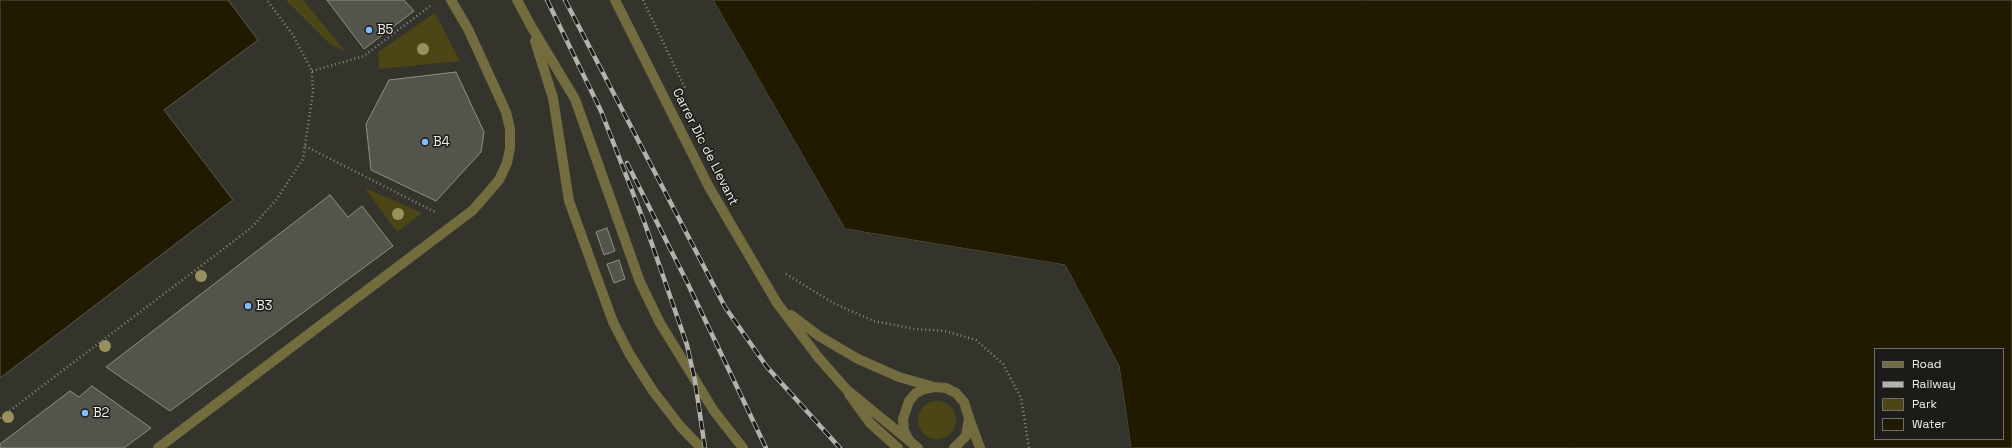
<!DOCTYPE html>
<html>
<head>
<meta charset="utf-8">
<style>
	body { margin:0 }
	#map { position:relative; width:2012px; height:448px; overflow:hidden; background:#34342d; font-family:"Space Grotesk",sans-serif }
	canvas { display:block }
	.legend { position:absolute; left:1874px; top:348px; width:130px; height:92px; box-sizing:border-box; background:#1c1b18; border:1px solid #706f6c; margin:0; padding:5px 7px; list-style:none; font-size:12px; color:#efeeea }
	.legend li { display:flex; align-items:center; gap:8px; height:20px }
	.legend b { width:20px; border:1px solid #706f6c }
</style>
</head>
<body>
<div id="map">
<canvas width="2012" height="448"></canvas>
<ul class="legend">
<li><b style="height:5px;background:#726c3f"></b>Road</li>
<li><b style="height:5px;background:#b3b2ae"></b>Railway</li>
<li><b style="height:11px;background:#4c4616"></b>Park</li>
<li><b style="height:11px;background:#1f1a00"></b>Water</li>
</ul>
</div>
<script>
const ctx = document.querySelector('canvas').getContext('2d');
ctx.lineJoin = 'round';
function paint(path, color) { ctx.fillStyle = color; ctx.fill(path, 'evenodd'); }
const shape = rows => new Path2D(rows.map(r => 'M' + r).join(''));
function stroke(path, color, width, dash) { ctx.strokeStyle = color; ctx.lineWidth = width; ctx.lineCap = dash ? 'butt' : 'round'; ctx.setLineDash(dash || []); ctx.stroke(path); }
function write(font, color, halo, rows, align = 'center') {
  ctx.font = font + ' "Space Grotesk",sans-serif'; ctx.lineWidth = 3; ctx.setLineDash([]); ctx.textBaseline = 'middle'; ctx.strokeStyle = halo; ctx.fillStyle = color; for (const [text, x, y, turn = 0] of rows) {
    ctx.save(); ctx.translate(x, y); ctx.rotate((+turn || 0) * Math.PI / 180); ctx.textAlign = isNaN(turn) ? turn : align; if (halo) ctx.strokeText(text, 0, 0); ctx.fillText(text, 0, 0); ctx.restore();
  }
}
paint(shape([
	[286,0,303,0,346,52,330,44],
	[435,13,460,61,379,69,378,52],
	[365,188,422,213,397,232],
	'918 420a19 19 0 1 1 38 0a19 19 0 1 1-38 0Z'
]), '#4c4616');
const water = shape([
	[0,0,228,0,258,40,164,110,233,200,0,378,0,0],
	[713,0,2012,0,2012,448,1131,448,1119,366,1065,265,845,229,713,0],
	[1875,349,2003,349,2003,439,1875,439,1875,349]
]);
paint(water, '#1f1a00');
stroke(water, '#5d5a46', 1);
paint(shape([
	[711,0,713,0,845,229,1065,265,1119,366,1131,448,1129,448,1117,367,1064,267,844,231]
]), '#34342d');
const building = shape([
	[327,0,404,0,414,11,364,49,327,0],
	[456,72,484,132,481,152,436,201,371,170,366,124,389,80,456,72],
	[330,195,348,217,362,206,393,246,170,411,106,367,330,195],
	[607,228,615,251,604,255,596,232,607,228],
	[619,260,625,279,614,283,607,264,619,260],
	[92,386,151,428,124,448,0,448,0,444,70,391,79,397,92,386]
]);
paint(building, '#54544d');
stroke(building, '#908f87', 1);
stroke(shape([
	[643,0,685,88],
	[312,71,364,56,430,6],
	[305,146,435,212],
	[786,274,835,304,874,321,915,329,945,331,976,340,1003,364,1021,398,1029,448],
	[0,418,251,228,276,200,303,159,313,92,312,71,293,35,267,0]
]), '#898883', 2.5, [1, 3]);
stroke(shape([
	[531,26,575,99,640,282,660,323,714,411,743,448],
	[535,41,553,98,569,201,613,322,630,355,653,391,680,426,701,448],
	[849,394,870,423,898,448],
	[969,418,980,448],
	[158,448,473,210,499,180,507,163,510,148,510,129,506,112,468,29,451,0]
]), '#726c3f', 10);
stroke(shape([
	[517,0,531,26],
	[615,0,709,187,777,303,818,357,846,389,918,448],
	[791,315,819,336,858,359,899,377,934,387],
	[909,440,904,431,903,419,909,401,916,393,924,389,934,387,946,388,956,393,964,402,969,418,966,436,954,448]
]), '#726c3f', 10);
const rail = shape([
	[547,0,601,111,645,224,687,345,695,381,705,448],
	[565,0,725,307,767,367,840,448],
	[627,163,687,282,766,448]
]);
stroke(rail, '#b3b2ae', 4.5);
stroke(rail, '#1c1b18', 3, [9]);
ctx.fillStyle = '#98915c';
for (const [x, y] of [
	[423,49],
	[398,214],
	[201,276],
	[105,346],
	[8,417]
]) { ctx.beginPath(); ctx.arc(x, y, 6, 0, 2 * Math.PI); ctx.fill(); }
for (const [x, y, r, color] of [
	[369,30,4,"#83bcfb"],
	[425,142,4,"#83bcfb"],
	[248,306,4,"#83bcfb"],
	[85,413,4,"#83bcfb"]
]) { const dot = new Path2D(); dot.arc(x, y, r, 0, 2 * Math.PI); ctx.fillStyle = color; ctx.fill(dot); stroke(dot, '#1c1b18', 1.5); }
write('13px', '#efeeea', '#1c1b18', [
	["B5",377,30],
	["B4",433,142],
	["B3",256,306],
	["B2",93,413]
], 'left');
write('13px', '#efeeea', '#1c1b18', [
	["Carrer Dic de Llevant",705,147,63]
]);
</script>
</body>
</html>
